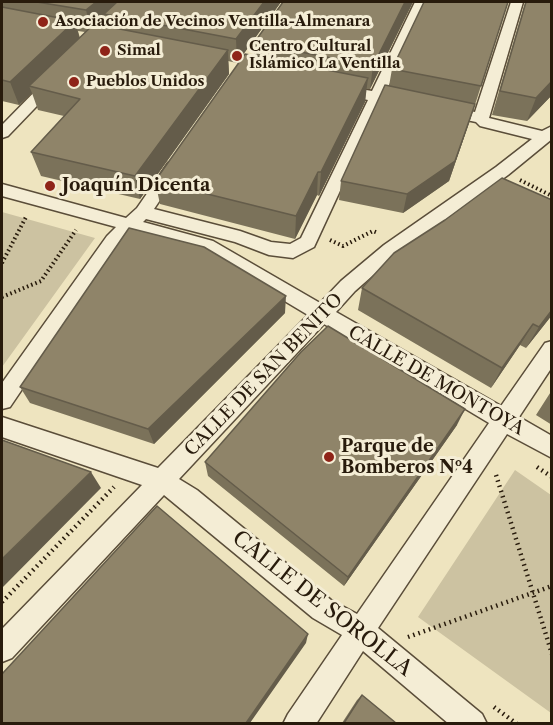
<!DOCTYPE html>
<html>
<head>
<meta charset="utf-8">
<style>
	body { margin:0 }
	#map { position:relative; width:553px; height:725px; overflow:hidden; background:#eee4bf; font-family:"Libre Caslon Text",serif }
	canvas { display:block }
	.frame { position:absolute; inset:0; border:3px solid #281b0c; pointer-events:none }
</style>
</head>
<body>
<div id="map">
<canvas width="553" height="725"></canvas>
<div class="frame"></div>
</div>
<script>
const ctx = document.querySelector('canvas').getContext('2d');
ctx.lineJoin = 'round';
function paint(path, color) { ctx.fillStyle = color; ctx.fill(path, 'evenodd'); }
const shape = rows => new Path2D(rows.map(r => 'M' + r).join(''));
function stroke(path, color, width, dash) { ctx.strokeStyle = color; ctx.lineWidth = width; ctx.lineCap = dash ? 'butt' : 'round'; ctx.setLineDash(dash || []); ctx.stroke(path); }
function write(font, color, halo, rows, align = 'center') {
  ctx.font = font + ' "Libre Caslon Text",serif'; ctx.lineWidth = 6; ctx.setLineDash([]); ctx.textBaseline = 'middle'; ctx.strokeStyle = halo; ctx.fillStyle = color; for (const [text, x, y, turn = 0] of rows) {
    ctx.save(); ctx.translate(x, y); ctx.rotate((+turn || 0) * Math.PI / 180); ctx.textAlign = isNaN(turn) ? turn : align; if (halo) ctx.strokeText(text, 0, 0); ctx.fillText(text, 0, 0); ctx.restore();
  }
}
paint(shape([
	[2,212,95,238,2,367],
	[515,470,551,495,551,713,418,617]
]), '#ccc2a1');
const minor = shape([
	[415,2,427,2,385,94,412,100,414,103,407,107,381,102,314,247,293,258,269,255,235,242,146,219,143,222,213,241,320,303,341,281,384,245,496,167,532,139,480,126,476,122,438,114,435,111,443,106,475,112,511,2,523,2,489,118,542,131,552,126,552,139,508,175,396,255,355,291,336,312,501,406,545,343,552,341,552,367,519,417,552,436,552,458,507,434,378,628,482,714,487,724,449,724,363,651,316,724,283,724,288,714,342,635,313,618,164,495,12,658,2,662,2,629,142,485,2,437,2,417,158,468,308,315,201,251,133,232,119,246,10,407,2,409,2,383,107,236,116,227,2,196,2,184,126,218,137,208,168,163,174,162,180,163,182,167,154,209,240,231,271,242,290,244,301,238,368,100,332,92,330,89,337,85,372,91,415,2],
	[324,324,489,423,357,614,331,600,197,490,179,479,324,324],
	[54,76,59,77,61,80,59,83,8,136,2,138,2,125,49,77,54,76]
]);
stroke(minor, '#5a4d39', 3);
stroke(shape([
	[520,180,552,196],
	[330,240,343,246,373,231,378,233],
	[2,263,26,217],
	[2,297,41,281,76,230]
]), '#281b0c', 4, [1.5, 3]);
stroke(shape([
	[537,467,552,477],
	[496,475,552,654],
	[2,602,114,487],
	[408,637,552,586],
	[494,707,517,724]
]), '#281b0c', 4.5, [1.5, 4]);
paint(minor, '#f4edd5');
paint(shape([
	[2,2,281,2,237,63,228,61,229,74,140,199,41,176,31,152,64,116,38,110,32,93,19,105,2,101],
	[106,21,107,27,101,25],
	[78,31,85,32,80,38],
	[283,2,413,2,370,89,366,89,365,102,319,196,317,195,295,239,160,204,155,181,254,56,254,43],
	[508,2,469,123,449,181,403,213,339,200,341,181,389,86,392,69],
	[524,2,552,2,552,95,527,121,492,115,525,3],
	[552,200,552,315,526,348,520,345,491,388,358,310,362,288],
	[285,313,154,444,30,403,20,387],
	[552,390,552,425,536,415],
	[457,425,344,586,208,476,205,462],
	[362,695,396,723,342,723,357,700]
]), '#7b725a');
paint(shape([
	[96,2,125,2,104,14,106,21,92,34,86,10],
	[264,2,281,2,237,63,236,39],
	[405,2,413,2,370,89,373,66],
	[508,2,469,123,449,181,403,213,407,194,475,104],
	[75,21,81,44,29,86,32,93,19,105,10,82],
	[228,50,229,74,140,199,135,176],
	[368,78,365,102,319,196,321,172],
	[552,81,552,95,527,121,536,98],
	[318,172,317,195,295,239,296,216],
	[286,296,285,313,154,444,148,429],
	[552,310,552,315,526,348,539,327],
	[533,324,520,345,491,388,502,368],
	[465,409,457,425,344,586,348,577],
	[91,472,101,488,2,588,2,559],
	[308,634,306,643,250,723,246,723]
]), '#645c4a');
const building = shape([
	[37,2,96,2,86,10,37,2],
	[117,2,264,2,236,39,104,14,117,2],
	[283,2,405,2,373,66,254,43,283,2],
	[424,2,508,2,481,86,392,69,424,2],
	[526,2,552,2,552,81,536,98,500,91,526,2],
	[2,7,75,21,10,82,2,80,2,7],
	[94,24,228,50,135,176,31,152,80,99,29,86,94,24],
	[245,54,368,78,321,172,318,172,296,216,155,181,245,54],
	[385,85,475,104,455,161,407,194,341,181,385,85],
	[502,178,552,200,552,310,539,327,533,324,502,368,362,288,394,253,445,220,502,178],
	[129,228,204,247,286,296,148,429,20,387,129,228],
	[328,326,465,409,348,577,205,462,301,352,328,326],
	[2,440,91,472,2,559,2,440],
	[157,506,308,634,246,723,2,723,2,674,157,506],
	[362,695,396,723,344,723,362,695]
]);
paint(building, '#8f8469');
stroke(building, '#645c4a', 1.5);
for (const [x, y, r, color] of [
	[43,22,6,"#8f2418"],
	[105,51,6,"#8f2418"],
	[237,56,6,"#8f2418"],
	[74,82,6,"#8f2418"],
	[50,186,6,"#8f2418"],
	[329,457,6,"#8f2418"]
]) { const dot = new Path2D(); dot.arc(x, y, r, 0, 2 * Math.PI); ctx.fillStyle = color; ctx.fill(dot); stroke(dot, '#f4edd5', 2); }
write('bold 15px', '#281b0c', '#f4edd5', [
	["Asociación de Vecinos Ventilla-Almenara",55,22],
	["Centro Cultural",249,47],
	["Islámico La Ventilla",249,64],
	["Simal",117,51],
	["Pueblos Unidos",86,82]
], 'left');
write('bold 18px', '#281b0c', '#f4edd5', [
	["Joaquín Dicenta",62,186],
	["Parque de",341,447],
	["Bomberos Nº4",341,468]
], 'left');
write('18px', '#281b0c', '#f4edd5', [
	["CALLE DE SAN BENITO",264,375,-46],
	["CALLE DE MONTOYA",436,381,30]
]);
write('21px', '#281b0c', '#f4edd5', [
	["CALLE DE SOROLLA",322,604,38]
]);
</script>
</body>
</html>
